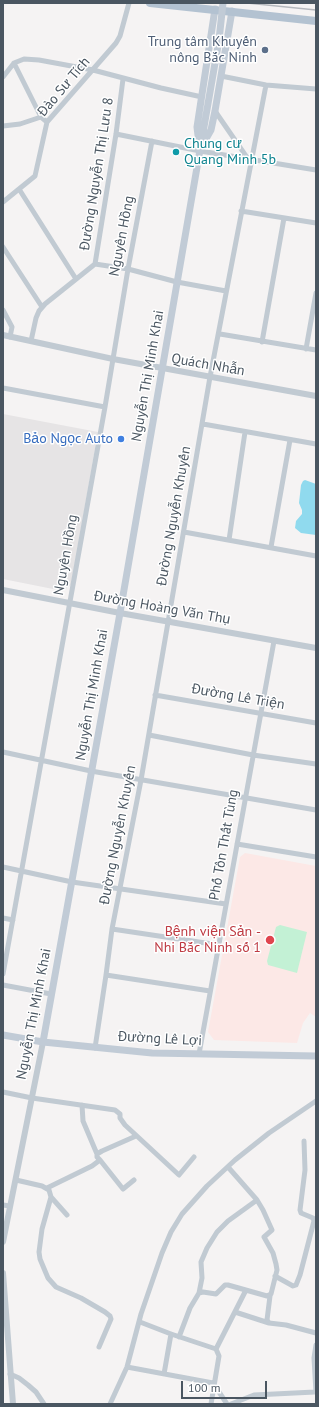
<!DOCTYPE html>
<html>
<head>
<meta charset="utf-8">
<style>
	body { margin:0 }
	#map { position:relative; width:319px; height:1407px; overflow:hidden; background:#f5f3f3; font-family:"PT Sans",sans-serif }
	canvas { display:block }
	.frame { position:absolute; inset:0; border:4px solid #4a5661; pointer-events:none }
	.scale { position:absolute; left:181px; top:1381px; width:86px; height:18px; box-sizing:border-box; border:2px solid #4a5661; border-top:0; padding-left:5px; font-size:12px; line-height:14px; white-space:nowrap; color:#4a5661; -webkit-text-stroke:3px #fff; paint-order:stroke }
</style>
</head>
<body>
<div id="map">
<canvas width="319" height="1407"></canvas>
<div class="frame"></div>
<div class="scale">100 m</div>
</div>
<script>
const ctx = document.querySelector('canvas').getContext('2d');
ctx.lineJoin = 'round';
function paint(path, color) { ctx.fillStyle = color; ctx.fill(path, 'evenodd'); }
const shape = rows => new Path2D(rows.map(r => 'M' + r).join(''));
function stroke(path, color, width, dash) { ctx.strokeStyle = color; ctx.lineWidth = width; ctx.lineCap = dash ? 'butt' : 'round'; ctx.setLineDash(dash || []); ctx.stroke(path); }
function write(font, color, halo, rows, align = 'center') {
  ctx.font = font + ' "PT Sans",sans-serif'; ctx.lineWidth = 3; ctx.setLineDash([]); ctx.textBaseline = 'middle'; ctx.strokeStyle = halo; ctx.fillStyle = color; for (const [text, x, y, turn = 0] of rows) {
    ctx.save(); ctx.translate(x, y); ctx.rotate((+turn || 0) * Math.PI / 180); ctx.textAlign = isNaN(turn) ? turn : align; if (halo) ctx.strokeText(text, 0, 0); ctx.fillText(text, 0, 0); ctx.restore();
  }
}
paint(shape([
	[3,414,98,432,71,585,63,591,3,579]
]), '#e6e4e5');
paint(shape([
	[245,853,316,866,316,1017,310,1013,303,1023,297,1043,214,1040,208,1032,240,857]
]), '#fce8e6');
paint(shape([
	[280,925,307,932,297,973,268,965,267,961,276,927]
]), '#c3f1d5');
paint(shape([
	[305,480,316,484,316,535,301,533,295,528,296,521,302,514,302,510,299,503,301,485,303,481]
]), '#90daee');
stroke(shape([
	[14,63,41,117,47,122],
	[221,76,266,85,316,89],
	[3,77,14,63,24,59,39,60,93,70,161,88,202,97],
	[215,111,248,159],
	[3,126,20,124,41,117],
	[116,134,200,151,316,170],
	[19,189,76,279],
	[3,202,35,176,47,122,116,43,120,36,129,3],
	[241,211,316,223],
	[3,247,42,307],
	[95,264,128,269,177,282,226,291],
	[3,310,12,327,10,337],
	[220,334,316,350],
	[31,341,36,318,39,311,45,304,95,264,116,134,123,79],
	[262,342,284,218],
	[306,349,316,293],
	[3,388,105,407],
	[203,424,316,444],
	[184,532,316,556],
	[229,540,245,432],
	[271,547,290,440],
	[155,695,316,723],
	[149,735,253,755,316,764],
	[3,752,91,771,316,810],
	[237,844,316,857],
	[3,867,72,882,226,904],
	[3,918,13,920],
	[112,929,219,945],
	[3,974,105,407,128,269,152,141],
	[106,975,210,991],
	[3,985,51,994],
	[95,1048,106,975,112,929,141,780,210,377,266,85],
	[199,1054,274,641],
	[3,1092,32,1098,115,1110,120,1114,120,1118,125,1125,179,1175,194,1157],
	[82,1105,83,1121,97,1154],
	[100,1160,123,1189,134,1180],
	[16,1180,42,1186,49,1190,51,1197,42,1229,39,1252,40,1259,48,1278,56,1287,81,1298,105,1312,110,1316,111,1319,99,1347],
	[47,1188,92,1166,100,1160,97,1157,97,1154,102,1151,136,1136],
	[51,1197,67,1215],
	[3,1205,10,1206],
	[275,1276,293,1286,296,1285,300,1275,314,1221,313,1218,301,1213,300,1210,305,1170,304,1141],
	[199,1293,202,1278,201,1262,207,1248,217,1232,228,1221,257,1200],
	[270,1296,267,1320,269,1323,286,1325,316,1333],
	[235,1312,269,1323],
	[140,1322,171,1334,216,1349,219,1356,211,1404],
	[179,1337,190,1308,199,1293,203,1292,216,1294,225,1285,228,1285,267,1296,271,1294,277,1270,276,1264,273,1253,264,1237,272,1230,263,1210,257,1200,228,1167],
	[316,1345,314,1358,316,1392],
	[216,1349,246,1290],
	[127,1367,213,1383,227,1404],
	[10,1374,19,1378,28,1385,36,1392,44,1404],
	[164,1374,171,1334],
	[110,1404,127,1367,141,1314,162,1253,171,1232,182,1214,207,1186,235,1160,269,1133,316,1101],
	[231,1404,254,1395,315,1392]
]), '#c1cad2', 5);
stroke(shape([
	[3,335,113,359,316,396],
	[3,590,120,613,316,648],
	[3,1242,43,1042],
	[3,1273,13,1404]
]), '#c1cad2', 6);
stroke(shape([
	[199,143,197,127,215,9],
	[203,144,211,130,215,111,232,11],
	[3,1035,43,1042,152,1053,316,1056],
	[43,1042,120,613,219,40]
]), '#c1cbd6', 7);
stroke(shape([
	[150,3,316,21]
]), '#b3c2d1', 8);
stroke(shape([
	[247,3,316,10]
]), '#b5b8bd', 1.5);
stroke(shape([
	[219,40,223,3]
]), '#c1cbd6', 7);
for (const [x, y, r, color] of [
	[265,50,4,"#5c6f8a"],
	[176,152,4,"#0f9aa8"],
	[121,439,4,"#3f7fe0"],
	[270,940,5,"#e0444e"]
]) { const dot = new Path2D(); dot.arc(x, y, r, 0, 2 * Math.PI); ctx.fillStyle = color; ctx.fill(dot); stroke(dot, '#fff', 1.5); }
write('14px', '#4e5e75', '#fff', [
	["Trung tâm Khuyến",257,42],
	["nông Bắc Ninh",257,58]
], 'right');
write('14px', '#4a5661', '#fff', [
	["Đào Sư Tích",64,87,-50],
	["Đường Nguyễn Thị Lưu 8",97,174,-81],
	["Nguyên Hồng",122,236,-79],
	["Quách Nhẫn",208,365,10],
	["Nguyễn Thị Minh Khai",148,376,-80],
	["Đường Nguyễn Khuyến",174,516,-80],
	["Nguyên Hồng",66,555,-80],
	["Đường Hoàng Văn Thụ",162,608,10],
	["Nguyễn Thị Minh Khai",92,695,-80],
	["Đường Lê Triện",238,697,10],
	["Đường Nguyễn Khuyến",118,835,-79],
	["Phố Tôn Thất Tùng",224,845,-80],
	["Nguyễn Thị Minh Khai",34,1014,-79],
	["Đường Lê Lợi",160,1039,3]
]);
write('14px', '#0d838f', '#fff', [
	["Chung cư",184,144],
	["Quang Minh 5b",184,160]
], 'left');
write('14px', '#366cbe', '#fff', [
	["Bảo Ngọc Auto",113,439]
], 'right');
write('14px', '#be3a42', '#fff', [
	["Bệnh viện Sản -",261,932],
	["Nhi Bắc Ninh số 1",261,948]
], 'right');
</script>
</body>
</html>
